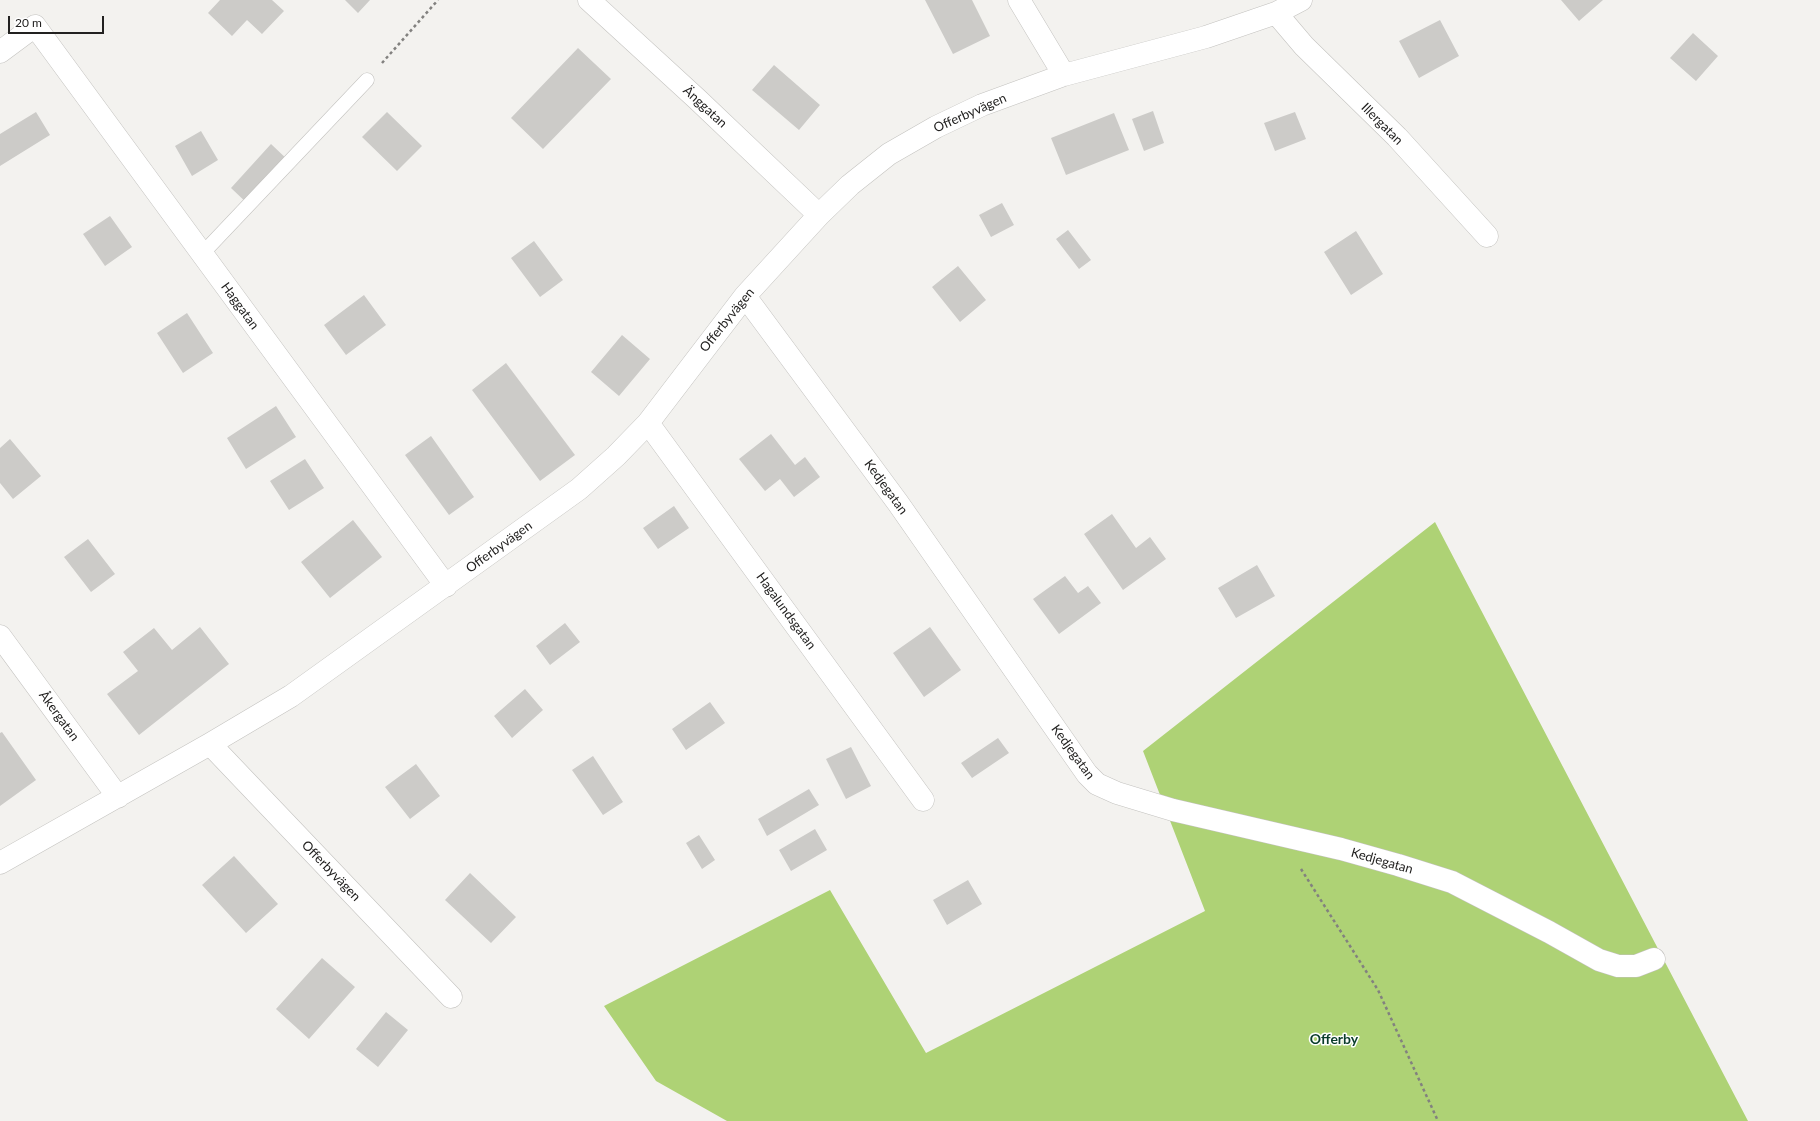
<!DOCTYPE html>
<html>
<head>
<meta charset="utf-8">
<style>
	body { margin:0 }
	#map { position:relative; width:1820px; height:1121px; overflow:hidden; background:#f3f2ef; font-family:Lato,sans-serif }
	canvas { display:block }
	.scale { position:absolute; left:8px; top:16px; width:96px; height:18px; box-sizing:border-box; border:2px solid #222120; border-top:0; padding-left:5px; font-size:12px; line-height:14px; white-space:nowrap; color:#222120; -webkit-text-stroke:3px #fff; paint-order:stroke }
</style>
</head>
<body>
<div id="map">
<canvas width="1820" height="1121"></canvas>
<div class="scale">20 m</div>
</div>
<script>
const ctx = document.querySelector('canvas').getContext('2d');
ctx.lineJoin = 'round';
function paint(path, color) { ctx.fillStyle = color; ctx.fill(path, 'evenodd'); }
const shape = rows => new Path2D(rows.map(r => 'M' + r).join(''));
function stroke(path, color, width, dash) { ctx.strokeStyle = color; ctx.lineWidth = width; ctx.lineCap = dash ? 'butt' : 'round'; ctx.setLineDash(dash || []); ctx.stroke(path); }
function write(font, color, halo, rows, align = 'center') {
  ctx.font = font + ' Lato,sans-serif'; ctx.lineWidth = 3; ctx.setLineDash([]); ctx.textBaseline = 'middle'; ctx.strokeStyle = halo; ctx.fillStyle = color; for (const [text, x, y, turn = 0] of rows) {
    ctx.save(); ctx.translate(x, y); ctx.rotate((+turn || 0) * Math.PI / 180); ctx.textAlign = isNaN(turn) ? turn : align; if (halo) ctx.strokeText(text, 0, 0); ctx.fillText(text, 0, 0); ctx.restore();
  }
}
paint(shape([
	[1435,522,1748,1121,727,1121,656,1081,604,1006,830,890,926,1053,1205,911,1143,751]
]), '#aed275');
paint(shape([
	[220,0,272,0,284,11,262,34,247,20,232,36,208,13],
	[345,0,370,0,358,13],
	[925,0,972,0,990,36,953,54],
	[1561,0,1603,0,1579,21],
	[1440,20,1459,56,1419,78,1399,41],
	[1693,33,1718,56,1696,81,1670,58],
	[578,48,611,79,543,149,511,118],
	[774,65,820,105,799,130,752,90],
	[1153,111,1164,143,1144,151,1132,119],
	[36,112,50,135,0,166,0,134],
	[387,112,422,146,397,171,362,137],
	[1295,112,1306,139,1275,151,1264,123],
	[1114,113,1129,150,1066,175,1051,138],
	[201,131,218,160,192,176,175,146],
	[271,144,290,162,250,206,231,188],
	[1002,203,1014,225,991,237,979,215],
	[110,216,132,247,105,266,83,234],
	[1068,230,1091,260,1079,269,1056,239],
	[1356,231,1383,274,1351,295,1324,252],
	[534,241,563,280,540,297,511,258],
	[958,266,986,300,960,322,932,287],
	[364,295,386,325,346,355,324,325],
	[187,313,213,353,183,373,157,333],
	[622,335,650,359,619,396,591,372],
	[506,363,575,455,540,481,472,390],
	[276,406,296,437,246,469,227,438],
	[771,434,795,465,805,457,820,477,794,497,780,479,765,491,739,459],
	[431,436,474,497,449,515,405,455],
	[10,439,41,476,13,499,0,483,0,448],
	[305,459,324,488,289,510,270,481],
	[674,506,689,528,658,549,643,528],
	[1112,514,1136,548,1150,537,1166,559,1123,590,1084,534],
	[353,520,382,557,330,598,301,562],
	[88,539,115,574,91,592,64,557],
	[1257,565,1275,596,1236,618,1218,588],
	[1065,576,1078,593,1088,586,1101,603,1059,634,1033,599],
	[565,623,580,642,550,665,536,646],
	[200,627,229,664,139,735,107,694,138,671,123,652,154,628,172,650],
	[930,627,961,670,924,697,893,653],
	[525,689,543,710,512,738,494,716],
	[710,702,725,723,686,750,672,729],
	[2,732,36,780,0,806,0,733],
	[998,738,1009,753,972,778,961,763],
	[851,747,871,786,846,799,826,759],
	[593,756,623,802,603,815,572,770],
	[416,764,440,796,410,819,385,787],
	[809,789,819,805,767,836,758,819],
	[815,829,827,850,791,871,779,850],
	[699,835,715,860,702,869,686,843],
	[234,856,278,904,246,933,202,885],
	[470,873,516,917,491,943,445,900],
	[968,880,982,904,947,925,933,900],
	[322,958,355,987,309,1039,276,1009],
	[386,1012,408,1030,378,1067,356,1049]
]), '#cccbc8');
const service = shape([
	[202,254,367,80]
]);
const minor = shape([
	[589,0,697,99,819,215],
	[1019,0,1064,75],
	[1276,13,1304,46,1397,137,1487,236],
	[0,52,35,26,446,586],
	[745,296,898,503,1087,774,1097,784,1117,793,1173,810,1341,849,1398,865,1452,882,1549,932,1599,960,1618,966,1636,966,1654,959],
	[648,423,923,800],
	[0,636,118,797],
	[210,744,451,997],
	[0,863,210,744,291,696,579,489,616,456,648,423,745,296,819,215,850,185,889,154,936,127,982,105,1064,75,1206,37,1276,13,1301,0]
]);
stroke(service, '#c3c2bf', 15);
stroke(minor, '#c3c2bf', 23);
stroke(shape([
	[382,63,438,0],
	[1301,869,1378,990,1438,1121]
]), '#82817f', 2.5, [3, 3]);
stroke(service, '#fff', 14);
stroke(minor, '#fff', 22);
write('13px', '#222120', '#fff', [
	["Änggatan",705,107,43],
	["Offerbyvägen",970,113,-24],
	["Illergatan",1382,124,45],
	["Haggatan",240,306,54],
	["Offerbyvägen",727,320,-51],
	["Kedjegatan",886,487,54],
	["Offerbyvägen",499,547,-36],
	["Hagalundsgatan",786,611,54],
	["Åkergatan",59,716,54],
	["Kedjegatan",1073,752,54],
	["Kedjegatan",1382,861,16],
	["Offerbyvägen",331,871,46]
]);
write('bold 14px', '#093c2b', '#fff', [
	["Offerby",1334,1039]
]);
</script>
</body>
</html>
